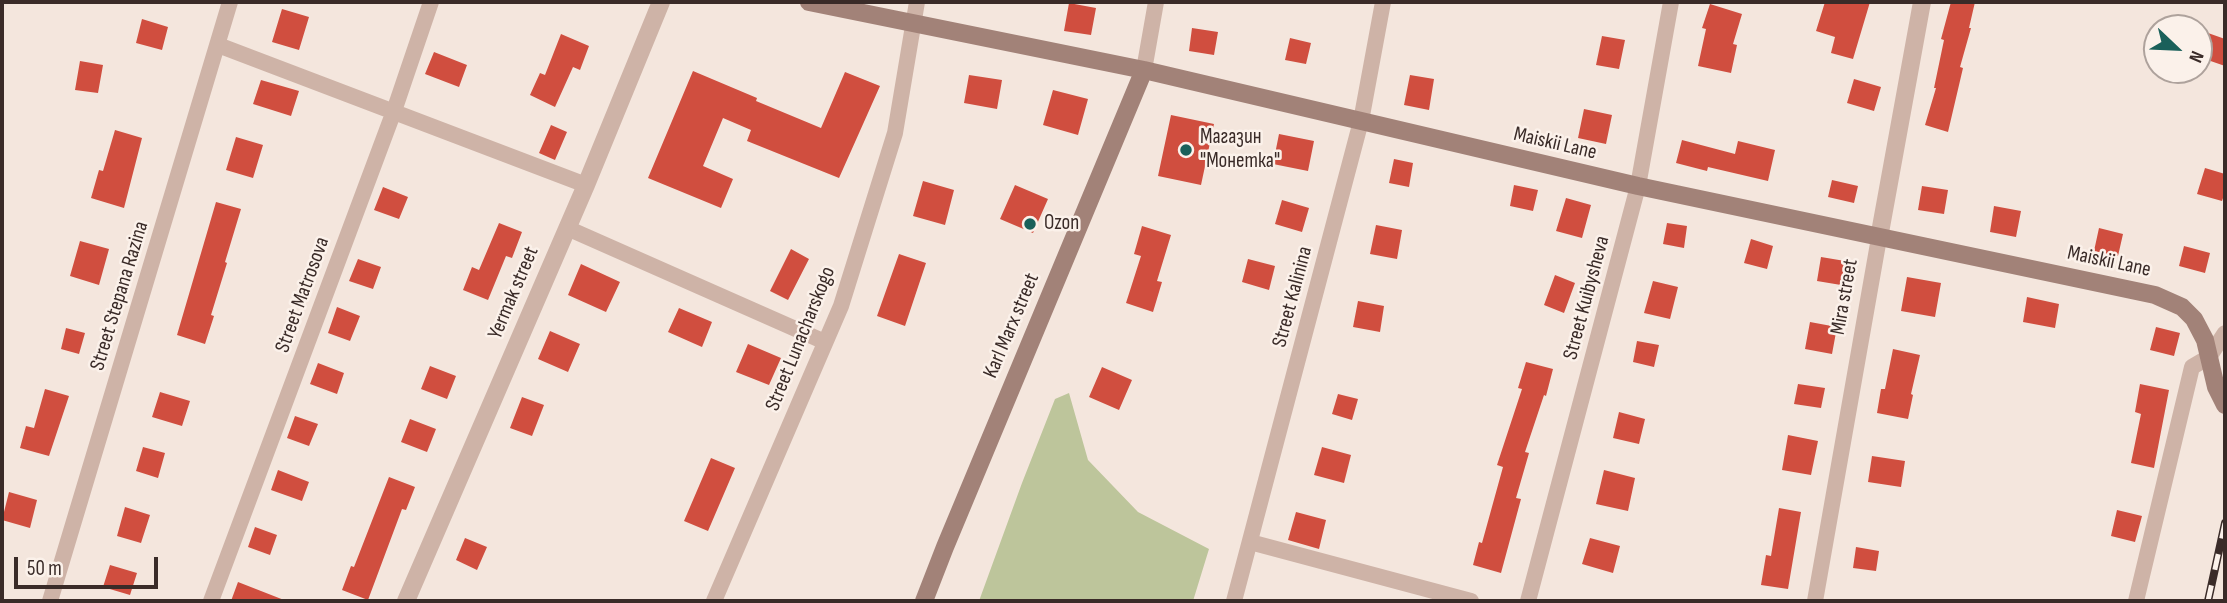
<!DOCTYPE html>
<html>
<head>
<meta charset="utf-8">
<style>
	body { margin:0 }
	#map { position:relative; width:2227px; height:603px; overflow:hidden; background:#f4e6dd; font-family:"Sofia Sans Condensed",sans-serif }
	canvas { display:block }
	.frame { position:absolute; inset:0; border:4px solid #3a2b28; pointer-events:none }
	.north { position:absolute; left:2143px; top:14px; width:70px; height:70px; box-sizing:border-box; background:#fbf1ea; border:2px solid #aea29c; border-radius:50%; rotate:113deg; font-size:19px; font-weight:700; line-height:28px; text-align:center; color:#3a2b28 }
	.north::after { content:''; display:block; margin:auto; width:24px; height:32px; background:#1a605a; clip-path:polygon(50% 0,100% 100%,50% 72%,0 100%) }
	.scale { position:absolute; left:14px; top:557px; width:144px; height:32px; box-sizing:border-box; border:4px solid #3a2b28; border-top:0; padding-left:9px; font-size:21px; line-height:24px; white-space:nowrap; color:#3a2b28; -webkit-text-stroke:5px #fbf1ea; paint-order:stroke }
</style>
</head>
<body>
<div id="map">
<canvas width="2227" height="603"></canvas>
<div class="frame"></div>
<div class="north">N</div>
<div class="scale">50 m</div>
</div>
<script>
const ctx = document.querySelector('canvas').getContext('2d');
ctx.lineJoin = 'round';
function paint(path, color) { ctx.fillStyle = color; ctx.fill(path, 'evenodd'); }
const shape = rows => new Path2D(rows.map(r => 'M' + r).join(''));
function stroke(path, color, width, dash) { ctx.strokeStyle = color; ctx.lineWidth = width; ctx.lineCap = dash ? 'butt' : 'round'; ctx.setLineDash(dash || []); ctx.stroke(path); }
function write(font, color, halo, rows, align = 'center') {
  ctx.font = font + ' "Sofia Sans Condensed",sans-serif'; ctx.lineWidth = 5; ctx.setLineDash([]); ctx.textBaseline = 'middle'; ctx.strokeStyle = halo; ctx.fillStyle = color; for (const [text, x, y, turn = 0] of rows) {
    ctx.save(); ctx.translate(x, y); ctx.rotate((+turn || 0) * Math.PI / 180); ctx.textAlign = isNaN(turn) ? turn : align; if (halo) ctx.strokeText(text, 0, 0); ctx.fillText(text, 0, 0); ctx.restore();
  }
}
paint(shape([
	[1069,393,1088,460,1138,512,1209,549,1193,601,979,601,1022,483,1055,399]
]), '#bdc59b');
paint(shape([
	[1825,2,1870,2,1853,59,1831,53,1835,37,1816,31],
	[1951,2,1975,2,1969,28,1971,28,1960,67,1963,68,1948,132,1925,125,1936,88,1934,88,1944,40,1941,39],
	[1069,3,1096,8,1091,35,1064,31],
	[1710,4,1742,14,1733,44,1737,45,1731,73,1698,66,1706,29,1702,28],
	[282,9,309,17,299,50,272,42],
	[142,19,168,27,162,50,136,43],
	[1192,28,1218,32,1214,55,1189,51],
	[2208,33,2225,39,2225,66,2199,57],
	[561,34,589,46,580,70,573,67,555,107,530,95,540,73,545,75],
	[1602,36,1625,40,1619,69,1596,65],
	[1290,38,1311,43,1306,64,1285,60],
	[434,52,467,65,459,87,425,74],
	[80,61,103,65,98,93,75,90],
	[693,71,757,98,756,101,821,128,845,72,880,86,839,178,747,141,751,130,723,118,703,166,733,179,721,208,648,178],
	[969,75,1002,80,997,109,964,103],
	[1410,75,1434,79,1429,110,1404,105],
	[1854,79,1881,87,1874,111,1847,103],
	[261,80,299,91,291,116,253,104],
	[1053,90,1088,99,1078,135,1043,125],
	[1584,109,1612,115,1606,144,1578,138],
	[1171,115,1214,124,1201,185,1158,176],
	[551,125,567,132,555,160,539,153],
	[115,130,142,138,124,208,91,198,99,170,103,171],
	[1279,134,1314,141,1308,171,1273,164],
	[236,137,263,145,253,178,226,170],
	[1682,140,1735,154,1738,141,1775,150,1768,181,1708,167,1707,171,1676,163],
	[1394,159,1413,163,1409,187,1389,183],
	[2205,168,2225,174,2225,192,2222,201,2197,194],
	[1832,180,1858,186,1854,203,1828,197],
	[923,181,954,190,945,225,913,216],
	[1015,185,1048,199,1033,233,1000,219],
	[1514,185,1538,190,1533,211,1510,206],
	[1922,186,1948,190,1944,214,1918,210],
	[383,187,408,197,399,219,374,210],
	[1566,198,1591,205,1582,238,1556,231],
	[1282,200,1309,208,1302,232,1275,224],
	[216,202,241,209,225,262,227,263,211,315,214,316,205,344,177,335],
	[1994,206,2021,211,2016,237,1990,232],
	[499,223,522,232,512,258,506,256,488,300,463,290,472,267,479,270],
	[1667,223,1687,226,1684,248,1663,244],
	[1376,225,1402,230,1397,259,1370,254],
	[1142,226,1171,235,1157,281,1162,282,1153,312,1126,303,1141,256,1134,254],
	[2099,228,2123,234,2118,256,2094,251],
	[1751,239,1773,246,1767,269,1744,263],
	[80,241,109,249,99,285,70,276],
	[2184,246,2210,253,2205,273,2179,266],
	[791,249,809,259,788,300,770,291],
	[899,254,926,263,905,326,877,316],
	[1821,257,1845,261,1841,285,1817,281],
	[358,259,381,267,373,289,349,281],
	[1248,259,1275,266,1269,290,1242,282],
	[581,264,620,282,606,312,568,295],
	[1555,275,1575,283,1564,313,1544,305],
	[1907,277,1941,283,1935,317,1901,311],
	[1653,281,1678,287,1670,319,1644,313],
	[2027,297,2059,304,2055,328,2023,322],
	[1358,301,1384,306,1380,332,1353,327],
	[337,307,360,316,350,341,328,333],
	[679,308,712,322,702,347,668,332],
	[1810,322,1837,327,1832,354,1805,349],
	[2156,327,2180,333,2174,356,2150,350],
	[66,328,85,333,79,354,61,349],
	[550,331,580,344,568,372,538,359],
	[1637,341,1659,345,1654,367,1633,362],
	[748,344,781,358,769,385,736,372],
	[1893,349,1920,355,1911,394,1913,395,1908,419,1877,413,1881,389,1885,389],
	[1526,362,1553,369,1546,396,1544,395,1525,452,1529,453,1516,498,1521,499,1501,573,1473,565,1479,542,1482,543,1503,467,1497,465,1522,389,1518,388],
	[318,363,344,373,337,394,310,384],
	[430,366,456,376,447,399,421,389],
	[1102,367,1132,380,1119,410,1089,397],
	[1798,384,1825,388,1821,408,1794,404],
	[2140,384,2169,390,2154,468,2131,463,2141,414,2135,412],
	[45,389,69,396,49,456,20,448,26,426,34,428],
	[160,392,190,401,182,426,152,417],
	[1338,394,1358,399,1352,420,1332,414],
	[522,397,544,405,532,436,510,428],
	[1619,412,1645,419,1639,444,1613,438],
	[295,416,318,424,309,446,287,438],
	[410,419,436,429,427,452,401,442],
	[1788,435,1818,441,1811,475,1782,470],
	[143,447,165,453,158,478,136,471],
	[1322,447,1351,455,1344,483,1314,475],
	[1872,456,1905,461,1901,487,1868,482],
	[711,458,735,468,708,531,684,521],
	[278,470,309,482,302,501,271,490],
	[1604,470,1635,478,1628,511,1596,504],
	[389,477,415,487,406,510,402,509,368,600,342,590,351,566,354,567],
	[9,492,37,500,30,528,2,520],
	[125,507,150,515,141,543,117,536],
	[1779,508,1801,512,1788,589,1761,585,1766,555,1771,556],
	[2117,510,2142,516,2135,542,2111,536],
	[1296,512,1326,520,1319,549,1288,540],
	[255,527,277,535,270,555,248,547],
	[465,538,487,547,477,570,456,560],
	[1590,538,1620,546,1613,573,1582,564],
	[1856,547,1879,551,1876,571,1853,568],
	[110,565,137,573,130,595,103,587],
	[238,582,284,600,284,601,231,601]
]), '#d04e3f');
stroke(shape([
	[218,45,586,185],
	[1144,70,1156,2],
	[567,228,825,342],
	[1250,542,1471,601],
	[50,601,230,2],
	[211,601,394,111,431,2],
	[714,601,841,306,895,133,917,2],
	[1234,601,1361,121,1383,2],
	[1528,601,1638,186,1671,2],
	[1815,601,1879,238],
	[2136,601,2192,367,2209,357,2225,333]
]), '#ceb3a7', 16);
stroke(shape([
	[1879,238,1922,2],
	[406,601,586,185,661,2]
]), '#ceb3a7', 18);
stroke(shape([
	[809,2,1144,70,1638,186,2155,295,2182,307,2194,319,2205,340,2216,387,2225,405],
	[924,601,945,547,1144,70]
]), '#a28278', 18);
const rail = shape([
	[2208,601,2225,523]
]);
stroke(rail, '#3a2b28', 8);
stroke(rail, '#fbf1ea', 5, [16]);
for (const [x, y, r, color] of [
	[1186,150,7,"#1a605a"],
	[1030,224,7,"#1a605a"]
]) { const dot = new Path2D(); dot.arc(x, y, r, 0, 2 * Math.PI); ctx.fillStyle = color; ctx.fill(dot); stroke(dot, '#fbf1ea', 2.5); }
write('21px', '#3a2b28', '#fbf1ea', [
	["Магазин",1200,138],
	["\"Монетка\"",1200,162],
	["Ozon",1044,224]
], 'left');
write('21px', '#3a2b28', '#fbf1ea', [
	["Maiskii Lane",1555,144,13],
	["Maiskii Lane",2109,262,12],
	["Yermak street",514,293,-67],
	["Street Matrosova",303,295,-70],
	["Street Stepana Razina",120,296,-73],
	["Street Kalinina",1293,297,-75],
	["Mira street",1845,297,-80],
	["Street Kuibysheva",1587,298,-75],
	["Karl Marx street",1012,326,-67],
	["Street Lunacharskogo",801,339,-68]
]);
</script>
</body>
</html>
